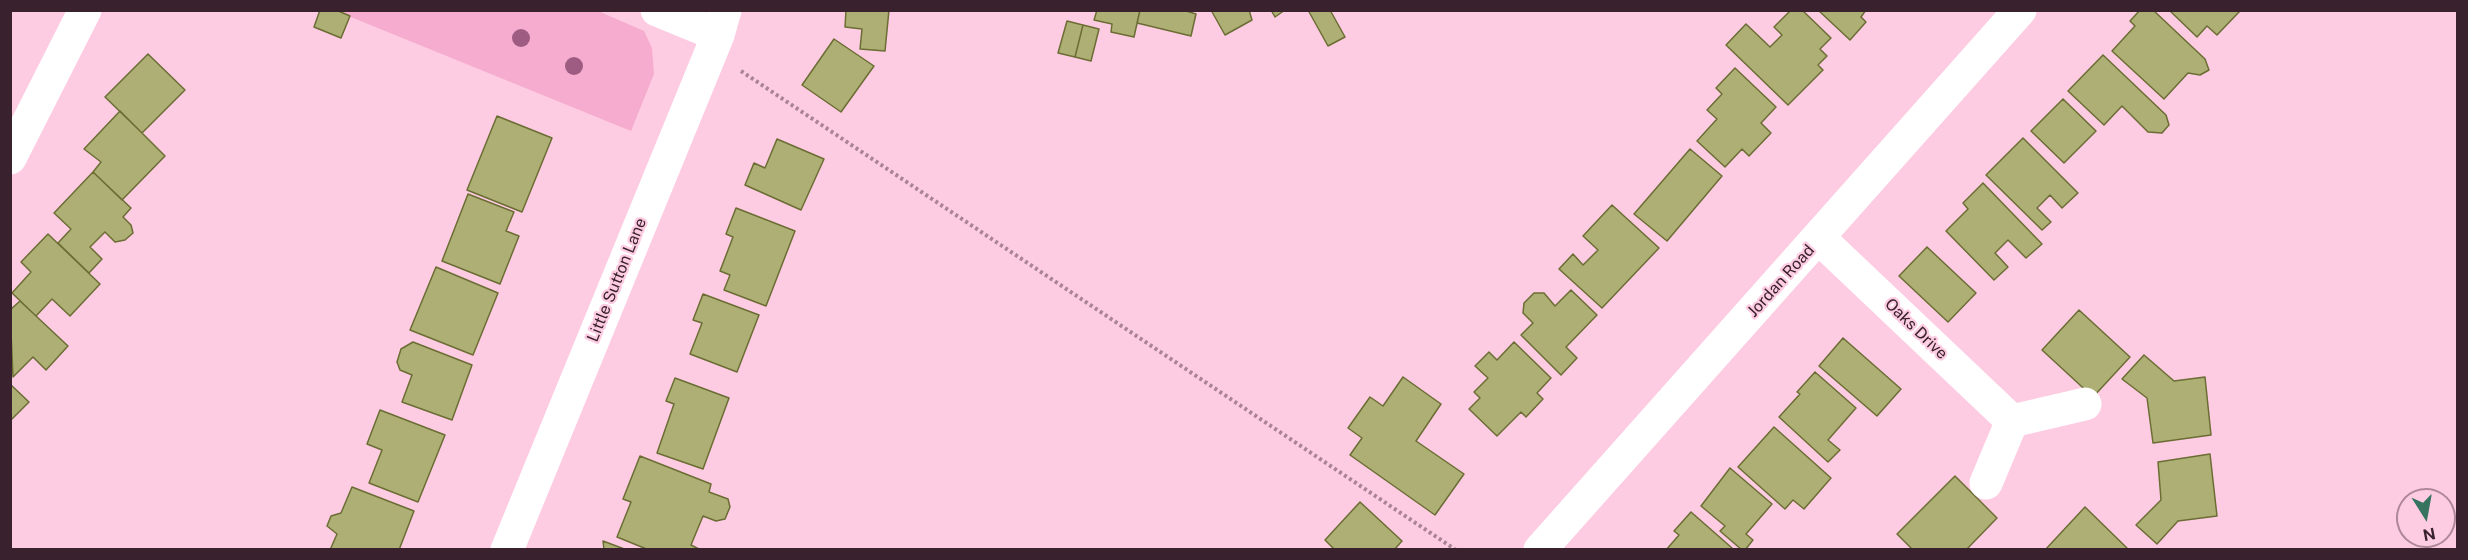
<!DOCTYPE html>
<html>
<head>
<meta charset="utf-8">
<style>
	body { margin:0 }
	#map { position:relative; width:2468px; height:560px; overflow:hidden; background:#fecce2; font-family:"Public Sans",sans-serif }
	canvas { display:block }
	.frame { position:absolute; inset:0; border:12px solid #39222d; pointer-events:none }
	.north { position:absolute; left:2396px; top:488px; width:60px; height:60px; box-sizing:border-box; background:#fecce2; border:2px solid #af889a; border-radius:50%; rotate:169deg; font-size:16px; font-weight:700; line-height:24px; text-align:center; color:#39222d }
	.north::after { content:''; display:block; margin:auto; width:21px; height:27px; background:#367460; clip-path:polygon(50% 0,100% 100%,50% 72%,0 100%) }
</style>
</head>
<body>
<div id="map">
<canvas width="2468" height="560"></canvas>
<div class="frame"></div>
<div class="north">N</div>
</div>
<script>
const ctx = document.querySelector('canvas').getContext('2d');
ctx.lineJoin = 'round';
function paint(path, color) { ctx.fillStyle = color; ctx.fill(path, 'evenodd'); }
const shape = rows => new Path2D(rows.map(r => 'M' + r).join(''));
function stroke(path, color, width, dash) { ctx.strokeStyle = color; ctx.lineWidth = width; ctx.lineCap = dash ? 'butt' : 'round'; ctx.setLineDash(dash || []); ctx.stroke(path); }
function write(font, color, halo, rows, align = 'center') {
  ctx.font = font + ' "Public Sans",sans-serif'; ctx.lineWidth = 4.5; ctx.setLineDash([]); ctx.textBaseline = 'middle'; ctx.strokeStyle = halo; ctx.fillStyle = color; for (const [text, x, y, turn = 0] of rows) {
    ctx.save(); ctx.translate(x, y); ctx.rotate((+turn || 0) * Math.PI / 180); ctx.textAlign = isNaN(turn) ? turn : align; if (halo) ctx.strokeText(text, 0, 0); ctx.fillText(text, 0, 0); ctx.restore();
  }
}
paint(shape([
	[336,11,598,11,644,31,652,48,654,74,631,131]
]), '#f5acce');
const building = shape([
	[320,10,336,10,350,16,341,38,314,27,320,10],
	[846,10,889,10,885,51,860,49,862,29,845,27,846,10],
	[1097,10,1140,10,1134,37,1111,32,1112,24,1094,20,1097,10],
	[1140,10,1183,10,1196,14,1191,36,1137,23,1140,10],
	[1211,10,1249,10,1252,20,1225,35,1211,10],
	[1271,10,1285,10,1275,17,1271,10],
	[1308,10,1330,10,1345,37,1328,46,1308,10],
	[1791,10,1802,10,1831,38,1820,49,1827,56,1818,65,1823,70,1788,105,1726,45,1746,24,1770,47,1782,35,1774,27,1791,10],
	[1818,10,1866,10,1861,17,1866,22,1850,40,1818,10],
	[2140,10,2153,10,2205,59,2209,70,2200,75,2188,73,2164,99,2112,51,2135,26,2130,21,2140,10],
	[2169,10,2239,10,2240,11,2217,35,2207,26,2197,37,2169,10],
	[1067,21,1083,25,1075,57,1058,53,1067,21],
	[1083,25,1099,29,1091,61,1075,57,1083,25],
	[834,39,874,66,841,112,802,85,834,39],
	[148,54,185,90,142,133,105,97,148,54],
	[2103,55,2166,115,2169,125,2162,133,2148,132,2122,106,2104,125,2068,91,2103,55],
	[1735,68,1776,107,1761,123,1771,133,1749,156,1742,149,1725,167,1697,141,1717,119,1707,110,1722,94,1716,88,1735,68],
	[2063,99,2096,131,2064,163,2031,131,2063,99],
	[120,111,165,156,122,200,93,172,101,162,84,149,120,111],
	[497,116,552,138,522,212,467,190,497,116],
	[2023,138,2078,193,2062,208,2050,195,2037,208,2051,222,2042,230,1986,175,2023,138],
	[777,139,824,159,801,210,745,185,754,163,765,168,777,139],
	[1690,149,1722,176,1667,241,1634,214,1690,149],
	[93,172,131,208,123,217,131,225,133,233,125,240,115,242,105,232,90,247,102,259,89,273,58,243,71,229,54,213,93,172],
	[1983,183,2042,244,2026,258,2008,240,1995,253,2008,267,1994,280,1946,231,1968,209,1963,203,1983,183],
	[468,194,514,212,506,231,519,236,500,284,442,261,468,194],
	[1612,205,1659,248,1602,308,1559,269,1573,254,1583,265,1598,250,1583,236,1612,205],
	[736,208,795,231,766,306,724,290,730,275,720,271,733,237,726,234,736,208],
	[48,234,100,284,70,316,52,299,36,316,12,293,31,272,21,262,48,234],
	[1927,247,1976,293,1948,322,1899,276,1927,247],
	[436,267,498,293,473,355,410,330,436,267],
	[1571,290,1597,315,1566,347,1577,358,1561,375,1521,335,1533,323,1523,313,1524,303,1534,293,1544,293,1555,306,1571,290],
	[703,294,759,315,737,372,690,354,702,323,693,320,703,294],
	[20,301,68,346,46,370,33,357,13,377,10,310,20,301],
	[2079,310,2130,357,2093,397,2042,350,2079,310],
	[1843,338,1901,389,1877,416,1819,366,1843,338],
	[413,342,472,365,452,420,402,402,412,375,400,370,397,362,401,349,413,342],
	[1514,342,1551,378,1537,393,1543,399,1526,417,1521,412,1497,436,1469,409,1480,398,1474,392,1488,378,1475,366,1489,352,1497,360,1514,342],
	[2144,355,2174,381,2205,377,2211,435,2153,443,2147,398,2122,379,2144,355],
	[1815,372,1856,408,1828,440,1840,450,1828,462,1779,417,1800,394,1797,392,1815,372],
	[1403,377,1441,404,1416,441,1464,474,1435,515,1350,455,1362,438,1348,428,1370,397,1383,406,1403,377],
	[675,378,729,398,703,469,657,453,674,404,666,401,675,378],
	[10,384,29,402,10,421,10,384],
	[380,410,445,435,418,502,369,483,382,450,367,444,380,410],
	[1774,427,1831,478,1804,509,1793,500,1785,509,1738,467,1774,427],
	[2210,454,2217,516,2178,521,2157,544,2136,525,2161,500,2158,462,2210,454],
	[640,456,711,484,709,492,728,499,730,507,725,519,716,521,703,516,691,545,701,550,649,550,617,537,631,502,623,499,640,456],
	[1730,468,1772,504,1746,534,1753,540,1745,550,1742,550,1720,531,1725,526,1701,506,1730,468],
	[1955,476,1997,518,1966,550,1913,550,1897,534,1955,476],
	[352,487,414,511,399,550,330,550,337,534,327,526,331,516,341,513,352,487],
	[1360,502,1402,541,1394,550,1335,550,1325,540,1360,502],
	[2085,507,2129,550,2045,550,2085,507],
	[1691,512,1732,548,1731,550,1666,550,1679,535,1674,531,1691,512],
	[603,541,627,550,604,550,603,541]
]);
paint(building, '#adaf74');
stroke(building, '#6b6d34', 1.5);
stroke(shape([
	[741,71,1456,550]
]), '#aa8395', 4, [3, 3]);
stroke(shape([
	[657,10,718,35],
	[10,158,85,10],
	[1819,238,2012,421],
	[1986,483,2012,421,2085,404],
	[507,550,718,35,725,10],
	[1540,550,2020,10]
]), '#fff', 33);
ctx.fillStyle = '#9f5c82';
for (const [x, y] of [
	[521,38],
	[574,66]
]) { ctx.beginPath(); ctx.arc(x, y, 9, 0, 2 * Math.PI); ctx.fill(); }
write('16px', '#39222d', '#fecce2', [
	["Little Sutton Lane",617,280,-68],
	["Jordan Road",1781,281,-48],
	["Oaks Drive",1916,329,44]
]);
</script>
</body>
</html>
